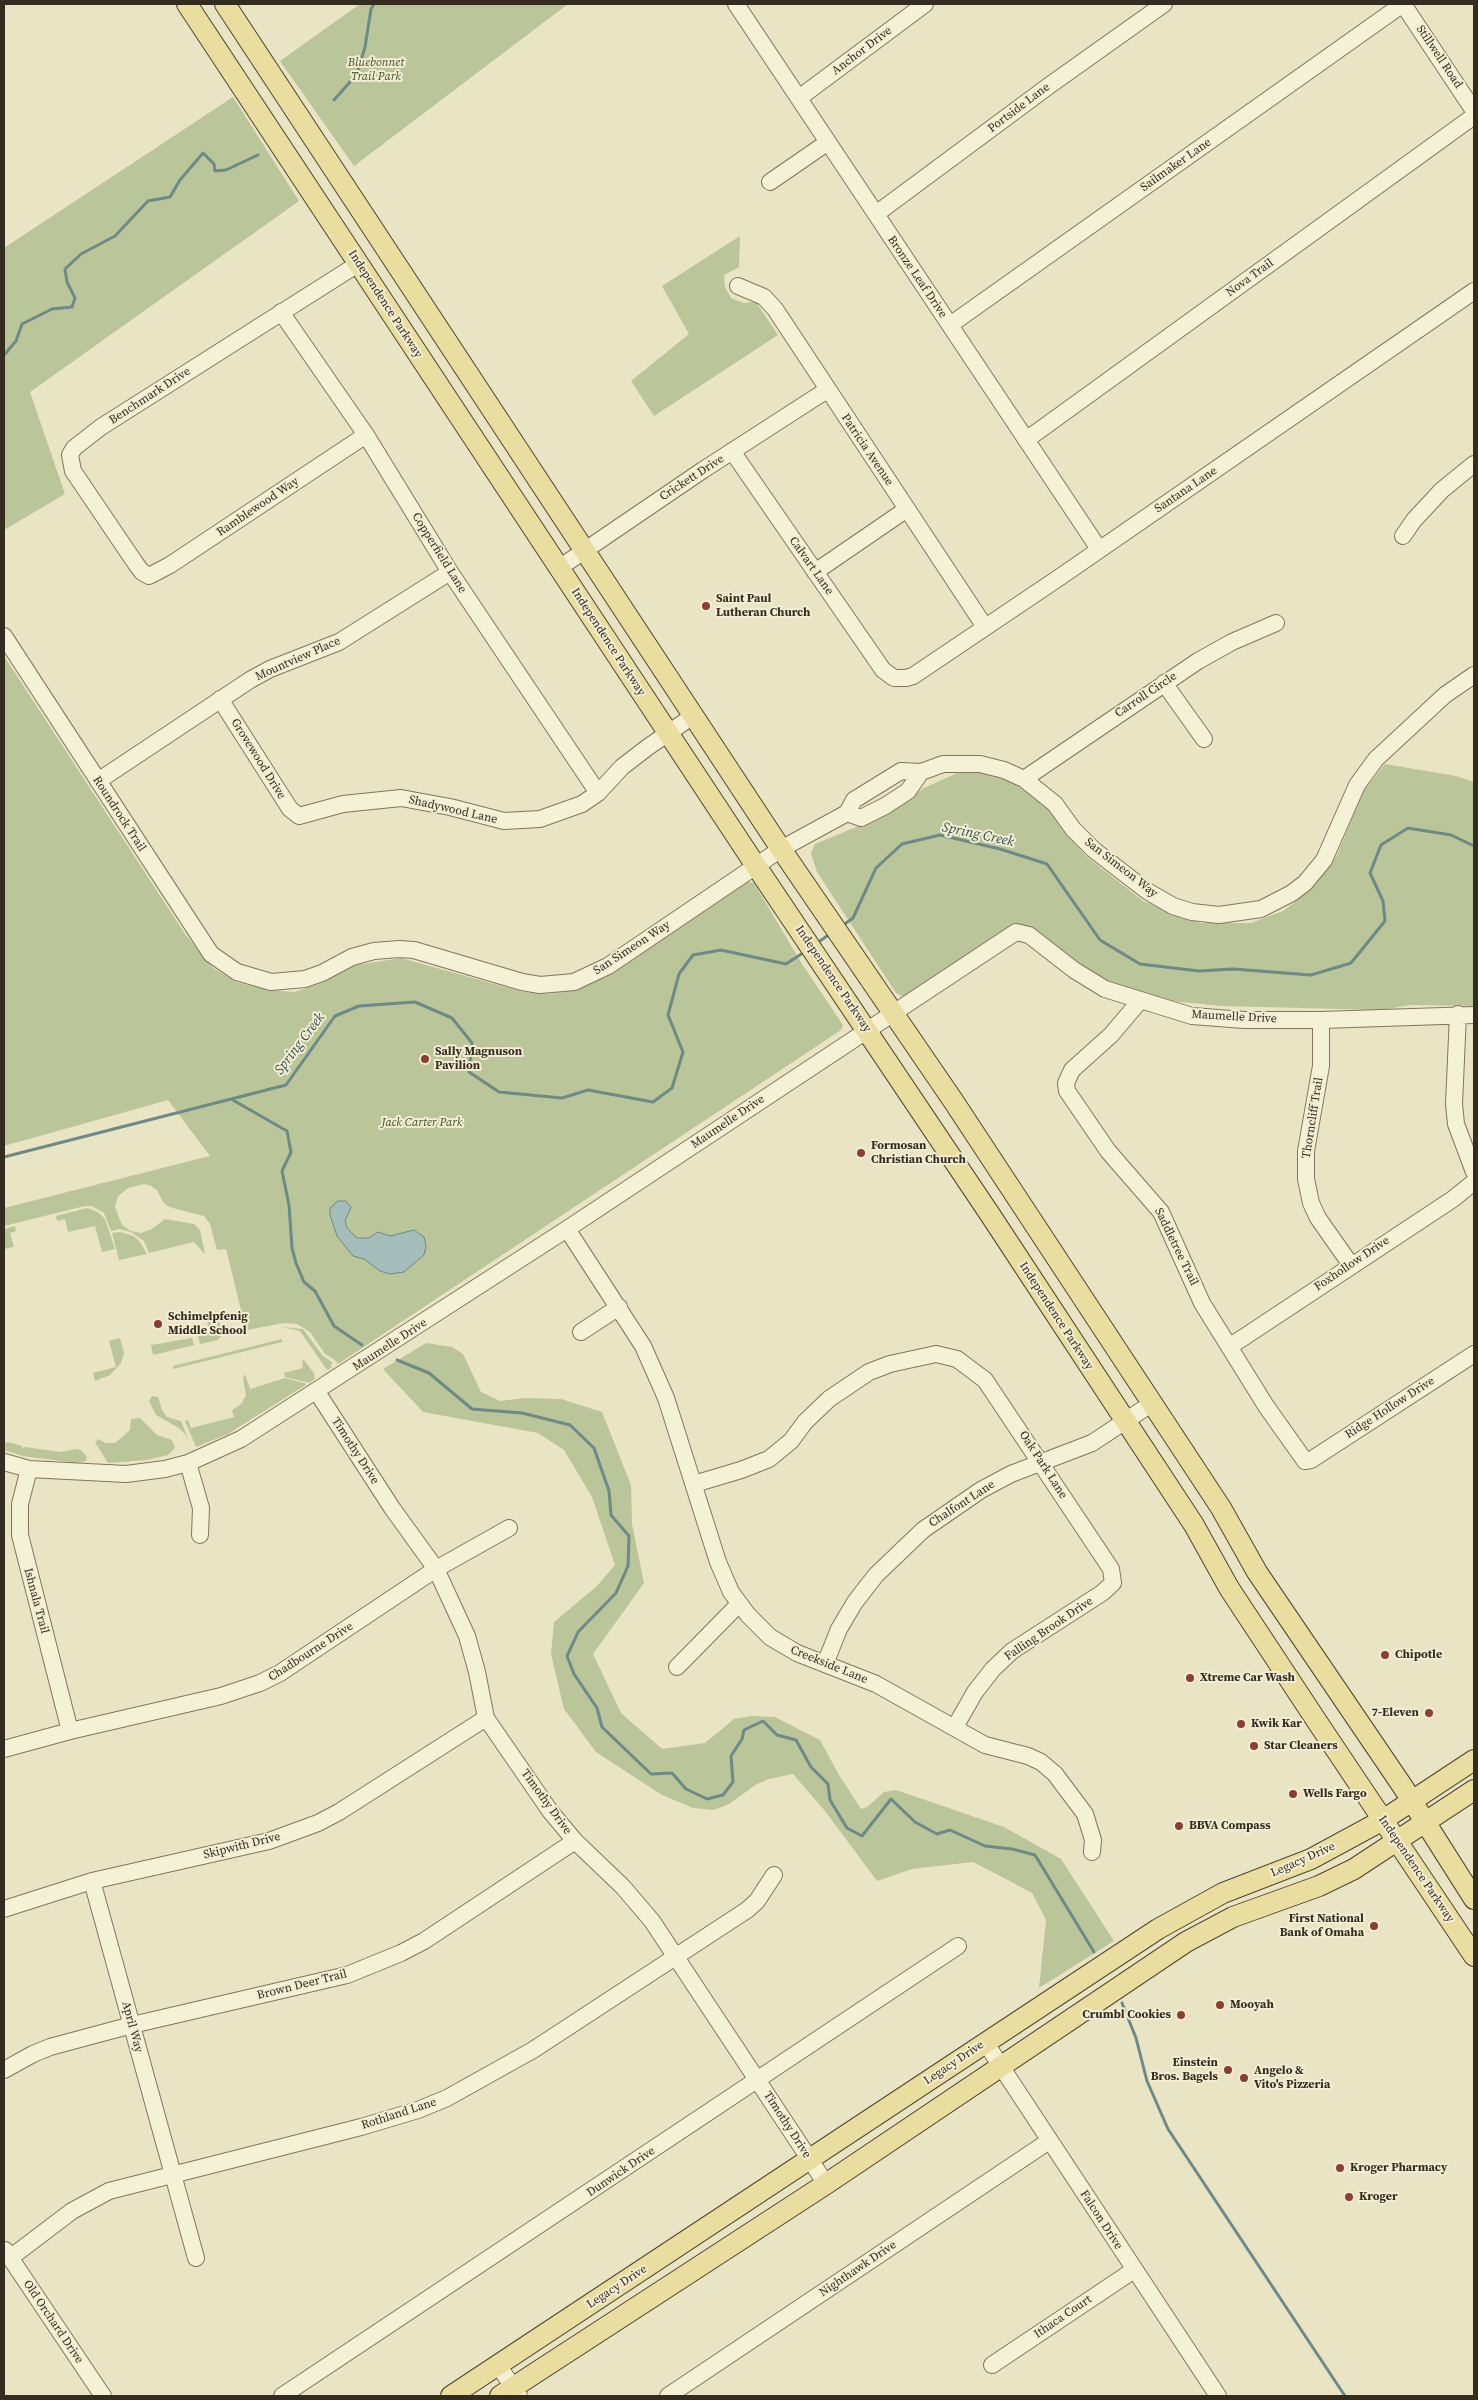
<!DOCTYPE html>
<html>
<head>
<meta charset="utf-8">
<style>
	body { margin:0 }
	#map { position:relative; width:1478px; height:2400px; overflow:hidden; background:#e9e4c4; font-family:"Source Serif 4",serif }
	canvas { display:block }
	.frame { position:absolute; inset:0; border:5px solid #342c1f; pointer-events:none }
</style>
</head>
<body>
<div id="map">
<canvas width="1478" height="2400"></canvas>
<div class="frame"></div>
</div>
<script>
const ctx = document.querySelector('canvas').getContext('2d');
ctx.lineJoin = 'round';
function paint(path, color) { ctx.fillStyle = color; ctx.fill(path, 'evenodd'); }
const shape = rows => new Path2D(rows.map(r => 'M' + r).join(''));
function stroke(path, color, width, dash) { ctx.strokeStyle = color; ctx.lineWidth = width; ctx.lineCap = dash ? 'butt' : 'round'; ctx.setLineDash(dash || []); ctx.stroke(path); }
function write(font, color, halo, rows, align = 'center') {
  ctx.font = font + ' "Source Serif 4",serif'; ctx.lineWidth = 4; ctx.setLineDash([]); ctx.textBaseline = 'middle'; ctx.strokeStyle = halo; ctx.fillStyle = color; for (const [text, x, y, turn = 0] of rows) {
    ctx.save(); ctx.translate(x, y); ctx.rotate((+turn || 0) * Math.PI / 180); ctx.textAlign = isNaN(turn) ? turn : align; if (halo) ctx.strokeText(text, 0, 0); ctx.fillText(text, 0, 0); ctx.restore();
  }
}
paint(shape([
	[360,4,568,4,354,166,280,61],
	[233,97,299,201,30,392,65,494,4,530,4,248],
	[740,236,739,267,724,275,725,287,731,298,743,303,756,302,778,335,654,416,631,381,689,334,662,286],
	[4,656,185,934,213,968,236,982,268,990,294,992,319,984,356,965,401,958,523,992,549,994,572,990,603,978,747,882,754,883,802,964,843,1025,841,1030,338,1364,334,1359,325,1354,310,1332,297,1324,283,1323,238,1332,237,1328,245,1326,226,1249,217,1250,210,1224,204,1216,169,1207,163,1202,157,1190,151,1186,144,1184,128,1188,118,1196,115,1207,122,1225,131,1231,141,1233,152,1229,165,1219,194,1224,200,1230,205,1254,194,1242,149,1253,144,1241,131,1232,119,1229,111,1231,104,1213,92,1206,85,1206,4,1226,4,1208,210,1156,168,1100,4,1146],
	[1385,764,1456,776,1474,782,1474,1006,1411,1005,1382,1010,1221,1006,1152,999,1115,985,1088,971,1017,926,904,997,896,993,817,872,811,853,815,844,873,820,904,803,924,788,957,773,984,773,1010,781,1041,801,1086,856,1143,901,1200,923,1251,923,1283,911,1309,891,1337,855,1363,792],
	[87,1208,98,1212,105,1219,115,1249,102,1252,95,1226,68,1232,65,1219,57,1221,56,1216],
	[15,1226,16,1231,10,1233,14,1247,4,1249,4,1229],
	[120,1232,134,1236,140,1242,147,1254,119,1260,112,1233],
	[218,1318,223,1333,218,1340,200,1344,198,1336,210,1333,207,1321],
	[281,1327,303,1329,323,1356,333,1363,330,1365,332,1367,328,1370,325,1367,300,1331],
	[120,1338,124,1353,121,1363,110,1375,95,1381,93,1373,116,1367,109,1341],
	[192,1338,194,1345,153,1355,151,1345],
	[282,1339,282,1342,254,1349,173,1369,173,1366],
	[426,1343,452,1347,463,1354,481,1392,500,1401,525,1398,561,1399,602,1412,631,1485,632,1524,644,1583,593,1654,621,1713,662,1749,705,1743,734,1719,752,1716,775,1717,820,1740,839,1775,861,1809,867,1807,884,1792,896,1790,1004,1827,1061,1859,1114,1941,1039,1988,1046,1920,1032,1893,1006,1879,973,1862,912,1869,877,1881,825,1811,793,1774,769,1779,757,1784,729,1804,714,1810,693,1808,662,1795,596,1752,564,1709,551,1654,554,1622,597,1586,615,1565,592,1497,564,1450,538,1433,423,1412,383,1369],
	[304,1360,314,1373,315,1379,309,1383,285,1377,284,1373,303,1368,302,1361],
	[245,1374,250,1389,285,1378,307,1384,228,1434,196,1447,185,1421,188,1420,191,1428,234,1417,232,1410,241,1404,246,1396,243,1378],
	[152,1396,158,1397,162,1410,167,1417,181,1421,191,1446,186,1435,179,1428,156,1415,149,1401],
	[140,1418,157,1435,172,1440,175,1448,168,1455,146,1460,108,1463,95,1442,98,1439,106,1443,115,1443,130,1430,131,1419],
	[8,1442,22,1446,22,1448,25,1447,60,1452,77,1449,81,1450,87,1457,86,1461,76,1463,23,1456,4,1450,4,1444]
]), '#bac699');
const water = shape([
	[338,1201,346,1201,351,1207,345,1221,347,1228,357,1238,369,1238,378,1232,390,1236,414,1230,424,1237,426,1246,424,1255,404,1272,390,1274,380,1271,364,1259,353,1256,337,1236,330,1215,330,1208,338,1201]
]);
paint(water, '#a5bdba');
stroke(water, '#6d8a87', 1);
stroke(shape([
	[334,100,357,74,365,47,371,9,374,4],
	[4,355,16,341,22,324,52,309,72,307,75,298,67,282,65,269,81,254,115,236,148,201,170,197,180,180,203,153,214,164,215,171,226,170,258,155],
	[842,926,853,918,876,868,902,844,940,835,1000,849,1047,864,1100,940,1140,964,1199,971,1233,969,1311,975,1351,963,1385,921,1383,901,1370,873,1381,845,1408,828,1451,835,1474,846],
	[817,943,830,934],
	[231,1099,287,1131,291,1152,282,1171,289,1205,292,1248,296,1263,304,1282,315,1291,334,1326,362,1345],
	[4,1157,286,1085,335,1016,359,1006,415,1002,452,1018,472,1043,469,1072,499,1092,562,1098,588,1090,653,1102,672,1088,683,1052,668,1015,679,974,693,955,721,950,786,964,806,951],
	[397,1360,429,1373,472,1409,522,1413,570,1425,594,1448,609,1491,611,1515,629,1536,628,1566,616,1593,578,1632,567,1656,574,1674,597,1708,602,1727,651,1774,672,1773,686,1789,707,1799,723,1795,733,1782,731,1756,742,1739,744,1730,763,1721,777,1735,796,1740,811,1767,828,1784,830,1800,847,1828,862,1836,891,1799,915,1822,937,1834,950,1830,985,1846,1012,1849,1035,1855,1094,1952],
	[1122,2003,1136,2038,1147,2081,1168,2129,1345,2396]
]), '#6d8a87', 3);
const minor = shape([
	[736,4,1099,549],
	[1403,4,1474,111],
	[799,98,925,4],
	[770,182,828,142],
	[876,214,1050,85,1164,4],
	[358,264,101,427,74,448,70,455,73,471,136,564,142,572,149,576,170,565,366,435],
	[738,286,764,297,775,309,985,627],
	[281,312,366,435,450,572,598,793],
	[950,325,1403,4],
	[1026,440,1474,116],
	[732,451,883,670,894,678,906,678,913,676,1060,577,1474,291],
	[1403,536,1414,520,1442,490,1474,464],
	[559,568,703,470,827,390],
	[815,572,907,509],
	[4,636,211,954,237,972,271,982,305,979,322,973,352,957,374,951,399,949,414,950,522,982,540,985,574,982,608,966,781,849,847,813,854,800,901,771,921,772,943,764,980,764,1004,770,1024,779,1055,804,1073,829,1094,850,1147,891,1173,906,1192,912,1219,915,1261,909,1292,893,1305,883,1324,860,1357,785,1376,759,1445,695,1474,675],
	[1164,683,1204,739],
	[220,699,290,809,299,816,343,804,401,798,450,807,504,821,540,819,582,804,598,793,622,767,648,747,693,716],
	[1024,779,1198,661,1232,642,1276,623],
	[98,781,250,680,270,669,339,642,450,572],
	[847,813,861,818,885,806,908,791,921,772],
	[1139,1002,1111,1035,1072,1070,1066,1083,1067,1091,1108,1151,1161,1212,1202,1303,1266,1406,1305,1461,1311,1460,1474,1354],
	[1458,1014,1454,1104,1456,1124,1474,1172],
	[1321,1020,1321,1066,1306,1151,1306,1179,1311,1203,1318,1218,1351,1265],
	[567,1229,643,1346,666,1398,718,1562,731,1592,748,1615,770,1637,797,1653,876,1684,985,1745,1028,1756,1041,1762,1055,1774,1085,1814,1093,1840,1092,1852],
	[581,1332,619,1307],
	[1229,1347,1453,1199,1474,1182],
	[317,1392,392,1508,436,1569,467,1636,477,1672,486,1718,550,1811,575,1841,623,1887,652,1921,826,2184],
	[4,1462,29,1469,126,1474,165,1469,188,1463,241,1439,567,1229,1016,932,1029,935,1074,970,1105,989,1192,1016,1244,1020,1321,1020,1474,1015],
	[188,1463,201,1508,200,1535],
	[29,1469,20,1504,20,1535,70,1731],
	[694,1484,741,1470,769,1459,791,1441,805,1422,829,1399,869,1372,890,1364,936,1354,957,1359,985,1380,1111,1569,1113,1583,1102,1593,1012,1651,993,1669,975,1692,955,1727],
	[825,1664,839,1629,855,1602,876,1575,923,1530,981,1490,1011,1474,1092,1443,1151,1404],
	[677,1667,739,1604],
	[4,1749,70,1731,221,1696,260,1683,280,1673,436,1569,509,1528],
	[92,1881,196,2258],
	[4,1909,92,1881,269,1841,318,1823,339,1812,486,1718],
	[985,2042,1218,2396],
	[4,2070,33,2054,50,2047,132,2025,347,1975,401,1953,424,1941,575,1841],
	[5,2250,103,2396],
	[10,2258,72,2211,109,2191,361,2127,418,2110,447,2098,533,2050,747,1910,757,1901,774,1875],
	[498,2365,519,2396],
	[992,2365,1134,2270],
	[282,2396,958,1946],
	[668,2396,1049,2141]
]);
const major = shape([
	[187,4,756,866,991,1216,1194,1525,1229,1588,1320,1726,1474,1956],
	[225,4,781,849,954,1102,1221,1508,1257,1572,1403,1787,1474,1899],
	[451,2396,1158,1929,1223,1893,1311,1859,1383,1820,1474,1760],
	[500,2396,826,2184,1186,1942,1233,1917,1319,1886,1354,1869,1474,1790]
]);
stroke(minor, '#82765c', 18);
stroke(major, '#504430', 22);
stroke(minor, '#f5f1d6', 16);
stroke(major, '#e9de9f', 20);
for (const [x, y, r, color] of [
	[706,606,5,"#8b3f32"],
	[425,1059,5,"#8b3f32"],
	[861,1153,5,"#8b3f32"],
	[158,1324,5,"#8b3f32"],
	[1385,1655,5,"#8b3f32"],
	[1190,1678,5,"#8b3f32"],
	[1429,1713,5,"#8b3f32"],
	[1241,1724,5,"#8b3f32"],
	[1254,1746,5,"#8b3f32"],
	[1293,1794,5,"#8b3f32"],
	[1179,1826,5,"#8b3f32"],
	[1374,1926,5,"#8b3f32"],
	[1220,2005,5,"#8b3f32"],
	[1181,2015,5,"#8b3f32"],
	[1228,2070,5,"#8b3f32"],
	[1244,2078,5,"#8b3f32"],
	[1340,2168,5,"#8b3f32"],
	[1349,2197,5,"#8b3f32"]
]) { const dot = new Path2D(); dot.arc(x, y, r, 0, 2 * Math.PI); ctx.fillStyle = color; ctx.fill(dot); stroke(dot, '#f2edd3', 2); }
write('12px', '#342c1f', '#f2edd3', [
	["Anchor Drive",862,51,-37],
	["Stillwell Road",1439,57,56],
	["Portside Lane",1019,108,-37],
	["Sailmaker Lane",1176,165,-35],
	["Bronze Leaf Drive",917,277,56],
	["Nova Trail",1250,278,-36],
	["Independence Parkway",385,304,57],
	["Benchmark Drive",150,396,-33],
	["Patricia Avenue",867,450,56],
	["Crickett Drive",692,478,-33],
	["Santana Lane",1186,490,-34],
	["Ramblewood Way",258,507,-34],
	["Copperfield Lane",439,553,58],
	["Calvart Lane",811,566,55],
	["Independence Parkway",608,642,57],
	["Mountview Place",298,659,-24],
	["Carroll Circle",1146,695,-34],
	["Grovewood Drive",258,759,58],
	["Shadywood Lane",453,810,13],
	["Roundrock Trail",119,814,57],
	["San Simeon Way",1121,868,38],
	["San Simeon Way",632,948,-33],
	["Independence Parkway",833,979,56],
	["Maumelle Drive",1234,1017,3],
	["Thorncliff Trail",1313,1118,-81],
	["Maumelle Drive",728,1122,-34],
	["Saddletree Trail",1176,1247,64],
	["Foxhollow Drive",1352,1264,-34],
	["Independence Parkway",1056,1316,57],
	["Maumelle Drive",390,1345,-33],
	["Ridge Hollow Drive",1390,1408,-33],
	["Timothy Drive",355,1451,57],
	["Oak Park Lane",1043,1465,57],
	["Chalfont Lane",962,1504,-33],
	["Ishnala Trail",36,1601,75],
	["Falling Brook Drive",1049,1629,-34],
	["Chadbourne Drive",311,1652,-33],
	["Creekside Lane",829,1665,22],
	["Timothy Drive",546,1802,54],
	["Skipwith Drive",242,1846,-14],
	["Legacy Drive",1303,1860,-24],
	["Independence Parkway",1416,1869,56],
	["Brown Deer Trail",302,1985,-14],
	["April Way",132,2027,75],
	["Legacy Drive",954,2063,-34],
	["Rothland Lane",399,2114,-18],
	["Timothy Drive",787,2125,57],
	["Dunwick Drive",621,2172,-34],
	["Falcon Drive",1101,2220,57],
	["Nighthawk Drive",858,2269,-34],
	["Legacy Drive",617,2287,-33],
	["Ithaca Court",1063,2317,-34],
	["Old Orchard Drive",53,2322,56]
]);
write('italic 12px', '#3e4e27', '#f2edd3', [
	["Bluebonnet",376,63],
	["Trail Park",376,77],
	["Jack Carter Park",422,1123]
]);
write('bold 12px', '#342c1f', '#f2edd3', [
	["Saint Paul",716,599],
	["Lutheran Church",716,613],
	["Sally Magnuson",435,1052],
	["Pavilion",435,1066],
	["Formosan",871,1146],
	["Christian Church",871,1160],
	["Schimelpfenig",168,1317],
	["Middle School",168,1331],
	["Chipotle",1395,1655],
	["Xtreme Car Wash",1200,1678],
	["7-Eleven",1419,1713,"right"],
	["Kwik Kar",1251,1724],
	["Star Cleaners",1264,1746],
	["Wells Fargo",1303,1794],
	["BBVA Compass",1189,1826],
	["First National",1364,1919,"right"],
	["Bank of Omaha",1364,1933,"right"],
	["Mooyah",1230,2005],
	["Crumbl Cookies",1171,2015,"right"],
	["Einstein",1218,2063,"right"],
	["Bros. Bagels",1218,2077,"right"],
	["Angelo &",1254,2071],
	["Vito's Pizzeria",1254,2085],
	["Kroger Pharmacy",1350,2168],
	["Kroger",1359,2197]
], 'left');
write('italic 14px', '#2f4f52', '#f2edd3', [
	["Spring Creek",978,835,12],
	["Spring Creek",300,1044,-53]
]);
</script>
</body>
</html>
